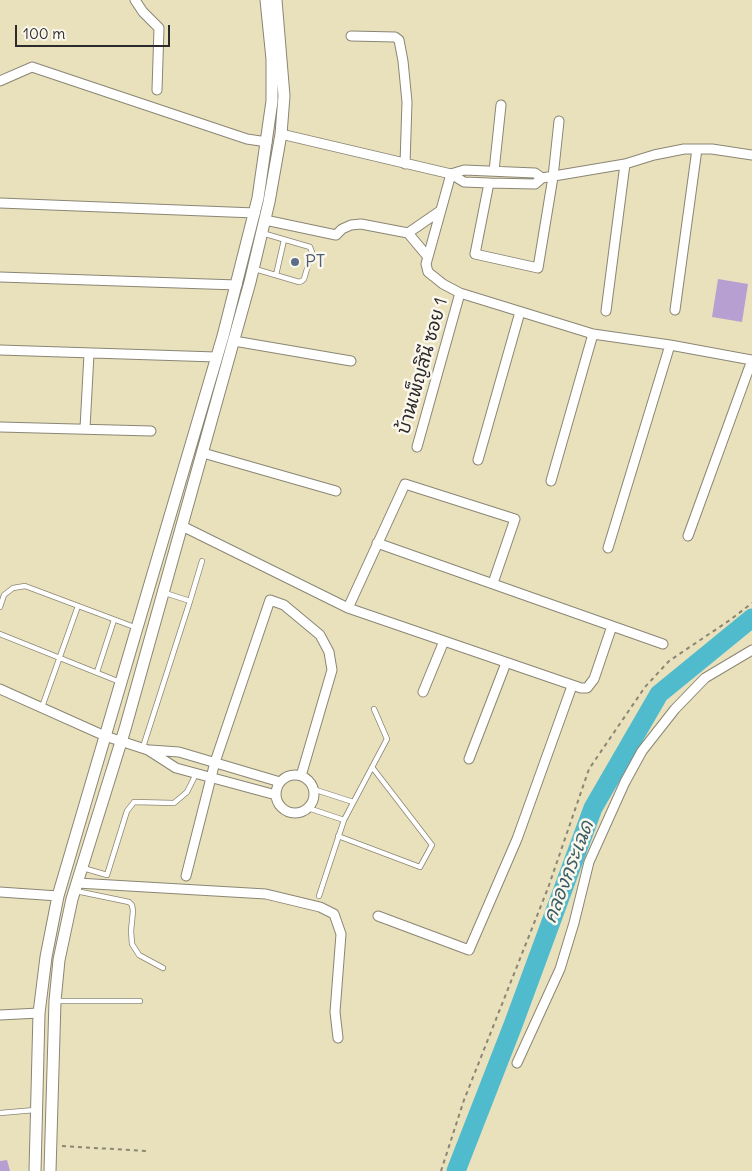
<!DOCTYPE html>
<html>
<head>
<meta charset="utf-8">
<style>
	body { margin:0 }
	#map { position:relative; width:752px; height:1171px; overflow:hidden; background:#e9e0bc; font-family:Delius,sans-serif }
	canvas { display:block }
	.scale { position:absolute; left:15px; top:25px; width:155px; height:22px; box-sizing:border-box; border:2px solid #2b2b2b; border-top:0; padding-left:6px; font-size:15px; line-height:18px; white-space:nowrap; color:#2b2b2b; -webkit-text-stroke:4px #fbf7ec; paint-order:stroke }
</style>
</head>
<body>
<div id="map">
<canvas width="752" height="1171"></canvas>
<div class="scale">100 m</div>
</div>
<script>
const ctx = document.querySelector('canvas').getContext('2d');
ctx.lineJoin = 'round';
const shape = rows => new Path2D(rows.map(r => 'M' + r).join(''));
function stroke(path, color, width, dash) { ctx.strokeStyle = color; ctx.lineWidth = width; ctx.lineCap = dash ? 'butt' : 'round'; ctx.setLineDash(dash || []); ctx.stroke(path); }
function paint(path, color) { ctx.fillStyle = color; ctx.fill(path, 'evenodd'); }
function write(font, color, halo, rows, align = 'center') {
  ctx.font = font + ' Delius,"Playpen Sans Thai",sans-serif'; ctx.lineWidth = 5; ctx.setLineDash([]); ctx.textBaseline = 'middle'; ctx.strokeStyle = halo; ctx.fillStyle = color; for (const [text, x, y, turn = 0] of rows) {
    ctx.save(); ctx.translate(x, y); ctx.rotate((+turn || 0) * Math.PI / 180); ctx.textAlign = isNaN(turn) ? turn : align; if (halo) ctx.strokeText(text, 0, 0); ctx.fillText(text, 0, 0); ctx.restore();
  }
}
stroke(shape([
	[456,1171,513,1025,593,808,659,694,752,618]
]), '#51bbce', 19);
paint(shape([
	[718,279,748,284,742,322,712,317],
	[7,1160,10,1171,0,1171,0,1161]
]), '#b7a0d1');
const service = shape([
	[255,269,299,282,302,281,304,279,312,252,310,247,262,233],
	[276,275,284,240],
	[165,593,190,601,202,561],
	[0,607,4,595,13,588,25,586,137,628],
	[0,634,120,682],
	[97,672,114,620],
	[42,707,78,606],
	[143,747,190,601],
	[313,789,353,802],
	[308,808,344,820],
	[338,836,420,867,432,845,372,767],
	[83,868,107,875,127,811,134,802,174,803,187,792,196,774],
	[76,891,129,902,132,905,133,911,131,931,132,944,139,955,163,968],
	[319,896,344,820,387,739,374,709],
	[56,1001,140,1001],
	[0,1113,35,1110]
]);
const minor = shape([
	[135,0,143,12,159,28,157,90],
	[351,36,395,37,399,40,403,61,407,102,405,164],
	[0,81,32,67,247,139,267,142],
	[281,134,451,174,464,182,489,183,535,184,542,178,625,164,654,155,684,149,712,149,752,155],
	[494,171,501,105],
	[451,174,426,264,428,272,443,284,460,293,593,334,670,345,752,360],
	[451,174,464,170,535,173,542,178],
	[489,183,475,254,538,268,553,177,559,121],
	[0,203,255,213],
	[265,220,336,235,342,229,351,225,361,224,408,233,428,257],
	[408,233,440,211],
	[0,277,237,285],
	[675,310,697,149],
	[606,311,625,164],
	[234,341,351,361],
	[0,350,216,357],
	[0,427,151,431],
	[85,428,89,354],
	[417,447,460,293],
	[203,453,336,491],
	[478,460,520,312],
	[551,481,593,334],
	[182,526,348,608,581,688,587,688,594,679,612,626],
	[688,536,752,360],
	[377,543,663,644],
	[608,548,670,345],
	[348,608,405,484,515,519,493,583],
	[0,689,105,736,148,750,176,768,276,795],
	[423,692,444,641],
	[150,750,179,752,280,782],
	[469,759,506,663],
	'276 794a19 19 0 1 1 38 0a19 19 0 1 1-38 0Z',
	[186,876,215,762,270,600,284,605,320,635,329,652,332,670,301,776],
	[77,883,266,894,320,907,334,914,341,934,335,1012,338,1038],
	[0,892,58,896],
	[378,916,469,950,517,839,572,686],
	[0,1015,39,1013],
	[517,1063,560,969,574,923,589,862,625,782,642,751,675,709,705,678,752,650]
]);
const tertiary = shape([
	[35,1171,39,1013,46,957,58,896,223,336,258,198,272,101,272,59,266,0],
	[50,1171,55,1001,59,960,72,899,125,729,250,282,269,202,281,134,284,96,276,0]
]);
stroke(service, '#8a8674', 6);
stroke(minor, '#8a8674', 11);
stroke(tertiary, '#8a8674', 13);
stroke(shape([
	[62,1146,146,1151],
	[441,1171,464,1100,548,888,589,769,645,687,669,661,730,620,752,603]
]), '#8a8674', 2, [4, 4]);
stroke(service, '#fff', 4.5);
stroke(minor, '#fff', 9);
stroke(tertiary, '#fff', 11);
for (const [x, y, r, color] of [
	[295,262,5,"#5c6f8a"]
]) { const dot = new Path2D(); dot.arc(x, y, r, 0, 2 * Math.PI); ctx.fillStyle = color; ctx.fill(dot); stroke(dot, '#fbf7ec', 2); }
write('18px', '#4e5e75', '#fbf7ec', [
	["PT",305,262]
], 'left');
write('18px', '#2b2b2b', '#fbf7ec', [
	["บ้านเพ็ญสินี ซอย 1",423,366,-74]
]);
write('italic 19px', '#385d64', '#fbf7ec', [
	["คลองกระเฉด",569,872,-69]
]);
</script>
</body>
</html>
